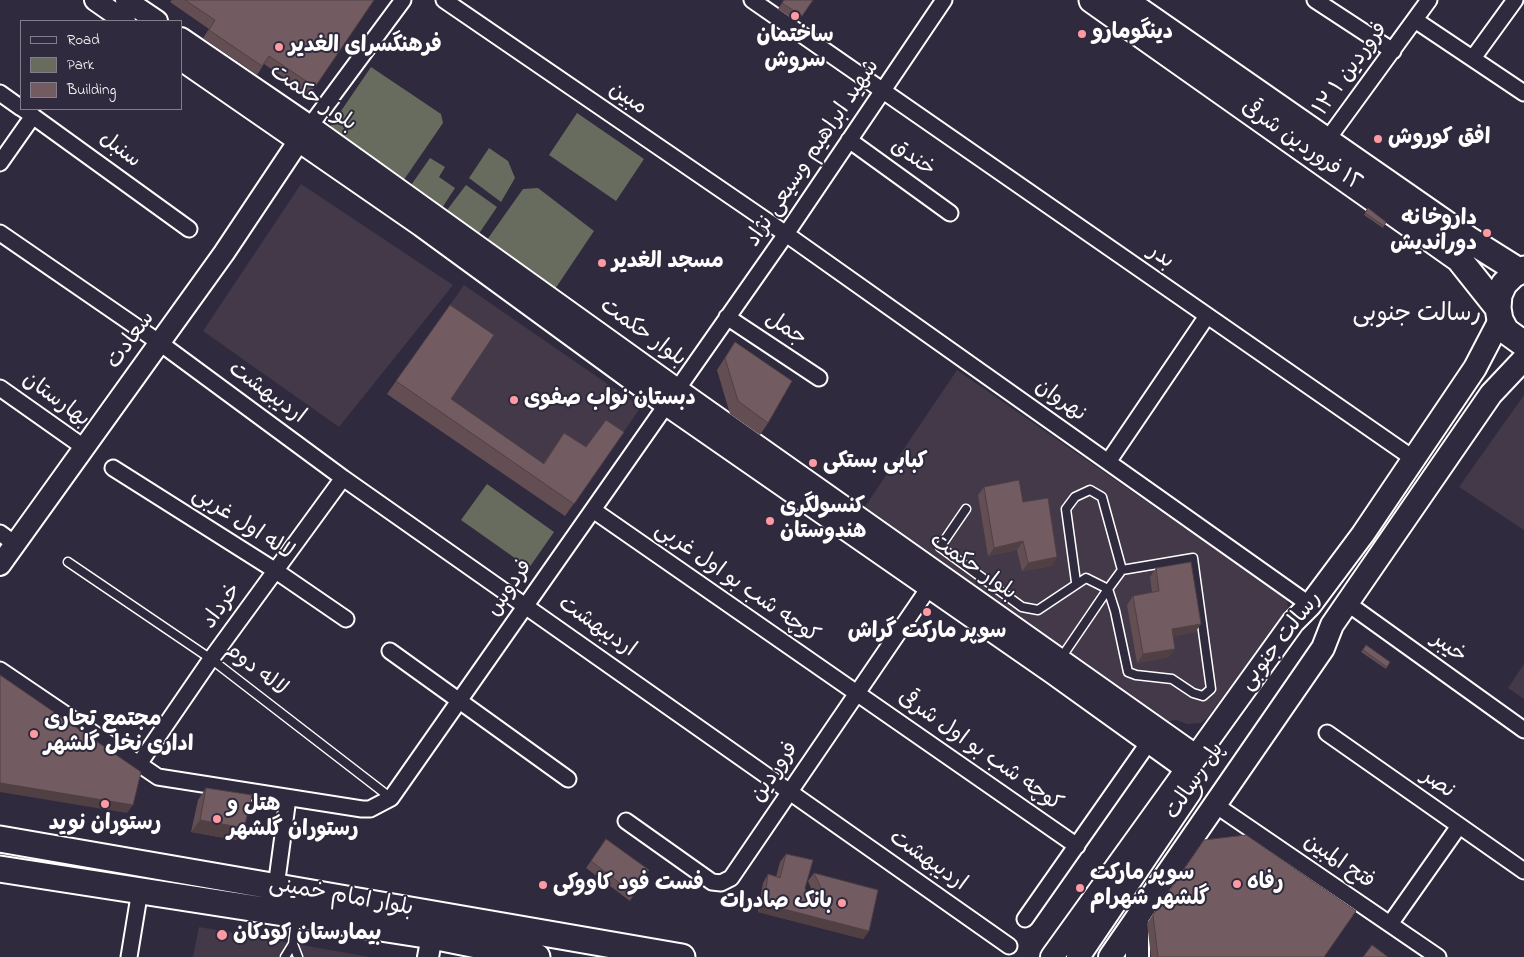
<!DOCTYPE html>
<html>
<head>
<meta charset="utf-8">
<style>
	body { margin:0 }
	#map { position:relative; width:1524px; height:957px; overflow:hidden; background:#2f2a3d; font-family:"Indie Flower",sans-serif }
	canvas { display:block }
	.legend { position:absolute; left:20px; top:20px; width:162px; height:90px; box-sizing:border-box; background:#2f2a3d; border:1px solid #827f8b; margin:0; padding:6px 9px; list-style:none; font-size:15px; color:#fff }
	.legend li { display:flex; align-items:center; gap:10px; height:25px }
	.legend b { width:25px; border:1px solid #827f8b }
</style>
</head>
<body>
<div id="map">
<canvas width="1524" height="957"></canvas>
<ul class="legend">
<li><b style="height:6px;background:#2f2a3d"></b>Road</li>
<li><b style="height:14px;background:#686c5e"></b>Park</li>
<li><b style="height:14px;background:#735c61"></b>Building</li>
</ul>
</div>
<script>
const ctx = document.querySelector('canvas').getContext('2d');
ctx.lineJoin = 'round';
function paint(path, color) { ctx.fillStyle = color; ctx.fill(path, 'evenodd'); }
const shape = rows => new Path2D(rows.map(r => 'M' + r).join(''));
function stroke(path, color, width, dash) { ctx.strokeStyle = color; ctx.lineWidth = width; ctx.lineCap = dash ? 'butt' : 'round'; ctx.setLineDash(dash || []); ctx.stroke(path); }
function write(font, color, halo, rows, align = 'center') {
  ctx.font = font + ' "Indie Flower","Playpen Sans Arabic",sans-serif'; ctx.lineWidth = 4; ctx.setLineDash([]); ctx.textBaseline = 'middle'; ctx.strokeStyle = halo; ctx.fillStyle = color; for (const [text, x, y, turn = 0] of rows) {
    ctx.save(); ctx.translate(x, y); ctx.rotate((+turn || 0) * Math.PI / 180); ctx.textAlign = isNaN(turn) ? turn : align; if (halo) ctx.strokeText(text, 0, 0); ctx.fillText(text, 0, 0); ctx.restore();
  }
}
paint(shape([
	[301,184,453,285,339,427,203,331],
	[464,285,641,407,565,516,387,394],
	[957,370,1287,599,1288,607,1207,718,1201,723,1187,724,1176,720,1164,722,862,511],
	[1524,395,1524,530,1459,487],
	[1524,664,1524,699,1508,688],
	[199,927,370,957,193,957]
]), '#433948');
paint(shape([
	[371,67,441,114,443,123,401,184,326,133],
	[577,113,644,159,616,201,549,155],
	[489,148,508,161,515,178,501,202,469,178],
	[430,158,445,167,439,177,455,188,440,211,409,188],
	[466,185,497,207,476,238,444,214],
	[538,188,594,231,553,292,484,244,523,189],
	[487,484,554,532,529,568,461,520]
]), '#686c5e');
const service = shape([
	[966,509,940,547,1022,607,1038,610,1086,578,1108,589,1115,611,1128,672,1136,675,1172,679,1193,693,1203,696,1211,689,1193,558,1122,570,1108,589,1061,658],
	[68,562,211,659,391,798],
	[1076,582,1066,509,1075,497,1090,490,1102,497,1122,570],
	[296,919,293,944,298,957],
	[285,957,293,944]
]);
const minor = shape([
	[444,0,786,234,1310,605],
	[752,0,1414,459],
	[1315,0,1393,51],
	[1415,20,1524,93],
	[1473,58,1515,0],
	[0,93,21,108],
	[23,109,189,229],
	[304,134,403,0],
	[849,140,950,213],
	[1327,140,1429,0],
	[0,163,33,116],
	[0,233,160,343,343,478,1009,946],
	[727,317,819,378],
	[0,388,85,448],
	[1108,462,1207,316],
	[113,468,276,571,346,619],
	[593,510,1077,846],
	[0,533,15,544],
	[1347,603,1524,730],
	[390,651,568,779],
	[0,670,158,777,362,809,370,809,391,798,786,234,944,0],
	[1327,733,1524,871],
	[139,764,211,659,343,478],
	[1214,804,1438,957],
	[626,821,712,882,721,883,731,878,928,589],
	[276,887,288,798],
	[1025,919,1149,742],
	[1390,924,1459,826],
	[129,957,140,890]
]);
const tertiary = shape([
	[95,0,125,21],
	[126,0,157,21],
	[181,38,310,126,677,389,1197,756],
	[181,60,421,226,666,405,1052,673,1187,770],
	[0,565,224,253,298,142],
	[428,957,432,936]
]);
const secondary = shape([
	[1052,957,1293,622,1310,605,1363,534,1475,368,1500,320],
	[1078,957,1190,792],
	[1110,957,1323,648,1332,625,1491,394,1524,359],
	[1137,957,1137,918]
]);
const primary = shape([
	[1092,0,1459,259,1498,308],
	[1124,0,1468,239,1519,271],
	[1524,269,1513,275,1504,284,1499,295,1498,308,1500,320,1506,331,1524,344],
	[0,839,682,957],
	[0,869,432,936,537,957]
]);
stroke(service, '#fff', 11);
stroke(minor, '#fff', 19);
stroke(tertiary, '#fff', 24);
stroke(secondary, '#fff', 26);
stroke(primary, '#fff', 29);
stroke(service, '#2f2a3d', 8);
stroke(minor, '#2f2a3d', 15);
stroke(tertiary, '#2f2a3d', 20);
stroke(secondary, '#2f2a3d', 22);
stroke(primary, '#2f2a3d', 25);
paint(shape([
	[172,0,374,0,309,95,264,64,257,75,203,38,209,29,170,2],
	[784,0,813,0,797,22,778,9],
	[1368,208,1384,226,1383,228,1364,215],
	[450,305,451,399,543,464,564,433,586,447,624,432,565,516,387,394],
	[735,342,768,423,760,435,730,414,717,370],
	[984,487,1023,502,1052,566,1022,571,1017,550,988,556,978,495],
	[1156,568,1201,624,1195,632,1173,636,1169,657,1137,663,1127,605,1133,596,1152,592,1150,577],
	[1366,645,1390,662,1386,669,1361,652],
	[206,788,236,840,191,832,198,800],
	[606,839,634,894,630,901,586,868],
	[1204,840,1324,957,1151,957,1147,923],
	[786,854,806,892,814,895,808,881,814,873,869,931,863,939,758,912,763,883,768,874,776,877,780,862]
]), '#634f53');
paint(shape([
	[1023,541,1017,550,988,556,994,548],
	[1057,557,1052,566,1022,571,1028,563],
	[1201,624,1195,632,1166,638,1172,629],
	[1175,649,1169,657,1137,663,1143,654],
	[0,783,133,805,127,813,0,792],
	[200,820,244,828,236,840,191,832],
	[764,904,869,931,863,939,758,912]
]), '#504044');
const building = shape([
	[185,0,374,0,315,87,269,56,262,66,209,30,215,20,185,0],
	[784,0,813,0,802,16,782,3,784,0],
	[1368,208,1386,222,1384,226,1365,213,1368,208],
	[450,305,494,335,451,399,544,464,564,433,586,447,606,420,624,432,574,504,396,381,450,305],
	[735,342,792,381,768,423,738,401,725,358,735,342],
	[1019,480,1023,502,1048,498,1057,557,1028,563,1023,541,994,548,984,487,1019,480],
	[1191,562,1201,624,1172,629,1175,649,1143,654,1133,596,1159,591,1156,568,1191,562],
	[1366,645,1390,662,1387,667,1363,650,1366,645],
	[0,675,141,772,133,805,0,783,0,675],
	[206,788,252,795,244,828,200,820,206,788],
	[1246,835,1356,911,1324,957,1158,957,1153,915,1204,840,1246,835],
	[606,839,649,870,634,894,591,861,606,839],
	[786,854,813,860,805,888,806,892,818,896,822,890,814,873,878,890,869,931,764,904,768,874,780,878,786,854],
	[1372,945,1388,957,1363,957,1372,945]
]);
paint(building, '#735c61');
stroke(building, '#504044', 1);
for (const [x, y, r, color] of [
	[795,16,5,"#ff9aa2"],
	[1082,34,5,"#ff9aa2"],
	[279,47,5,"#ff9aa2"],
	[1378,139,5,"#ff9aa2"],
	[1487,233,5,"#ff9aa2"],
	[602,263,5,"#ff9aa2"],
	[514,400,5,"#ff9aa2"],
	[813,463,5,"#ff9aa2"],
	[770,521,5,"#ff9aa2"],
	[927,612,5,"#ff9aa2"],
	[34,734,5,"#ff9aa2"],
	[105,804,5,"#ff9aa2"],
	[217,819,5,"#ff9aa2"],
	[1237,884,5,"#ff9aa2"],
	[543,885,5,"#ff9aa2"],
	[1080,888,5,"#ff9aa2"],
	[842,903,5,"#ff9aa2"],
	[222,935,6,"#ff9aa2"]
]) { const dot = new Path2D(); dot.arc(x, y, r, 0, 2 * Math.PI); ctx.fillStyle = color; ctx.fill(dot); stroke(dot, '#2f2a3d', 2); }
write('bold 22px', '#fff', '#2f2a3d', [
	["دینگومارو",1092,34],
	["ساختمان",795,37,"center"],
	["سروش",795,62,"center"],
	["فرهنگسرای الغدیر",289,47],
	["افق کوروش",1388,139],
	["داروخانه",1477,220,"right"],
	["دوراندیش",1477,245,"right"],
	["مسجد الغدیر",612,263],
	["دبستان نواب صفوی",524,400],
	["کبابی بستکی",823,463],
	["کنسولگری",780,508],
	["هندوستان",780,533],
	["سوپر مارکت گراش",927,633,"center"],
	["مجتمع تجاری",44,721],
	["اداری نخل گلشهر",44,746],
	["هتل و",227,806],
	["رستوران گلشهر",227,831],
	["رستوران نوید",105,825,"center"],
	["سوپر مارکت",1090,875],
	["گلشهر شهرام",1090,900],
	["رفاه",1247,884],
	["فست فود کاووکی",553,885],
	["بانک صادرات",832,903,"right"],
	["بیمارستان کودکان",233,935]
], 'left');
write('22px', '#fff', '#2f2a3d', [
	["۱۲ فروردین ۱",1352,70,-54],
	["بلوار حکمت",312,99,35],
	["مبین",627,100,34],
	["١٢ فروردین شرقی",1301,147,35],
	["سنبل",119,151,36],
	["شهید ابراهیم وسیعی نژاد",814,154,-56],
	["خندق",912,159,36],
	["بدر",1160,258,35],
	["جمل",785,330,34],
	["بلوار حکمت",642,334,36],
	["سعادت",132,341,-54],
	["اردیبهشت",266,394,36],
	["بهارستان",55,401,36],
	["نهروان",1060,402,35],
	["لاله اول غربی",242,525,33],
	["بلوار حکمت",972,568,35],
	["کوچه شب بو اول غربی",736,584,35],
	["فردوس",511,589,-55],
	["خرداد",223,607,-54],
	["اردیبهشت",596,628,35],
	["رسالت جنوبی",1282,642,-52],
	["خیبر",1448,649,36],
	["لاله دوم",255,671,38],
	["کوچه شب بو اول شرقی",979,752,35],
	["فروردین",776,773,-56],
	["پل رسالت",1196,782,-56],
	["نصر",1437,785,35],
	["اردیبهشت",927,862,35],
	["فتح المبین",1338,863,34],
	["بلوار امام خمینی",341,898,10]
]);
write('24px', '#fff', '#2f2a3d', [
	["رسالت جنوبی",1417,316]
]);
</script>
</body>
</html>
